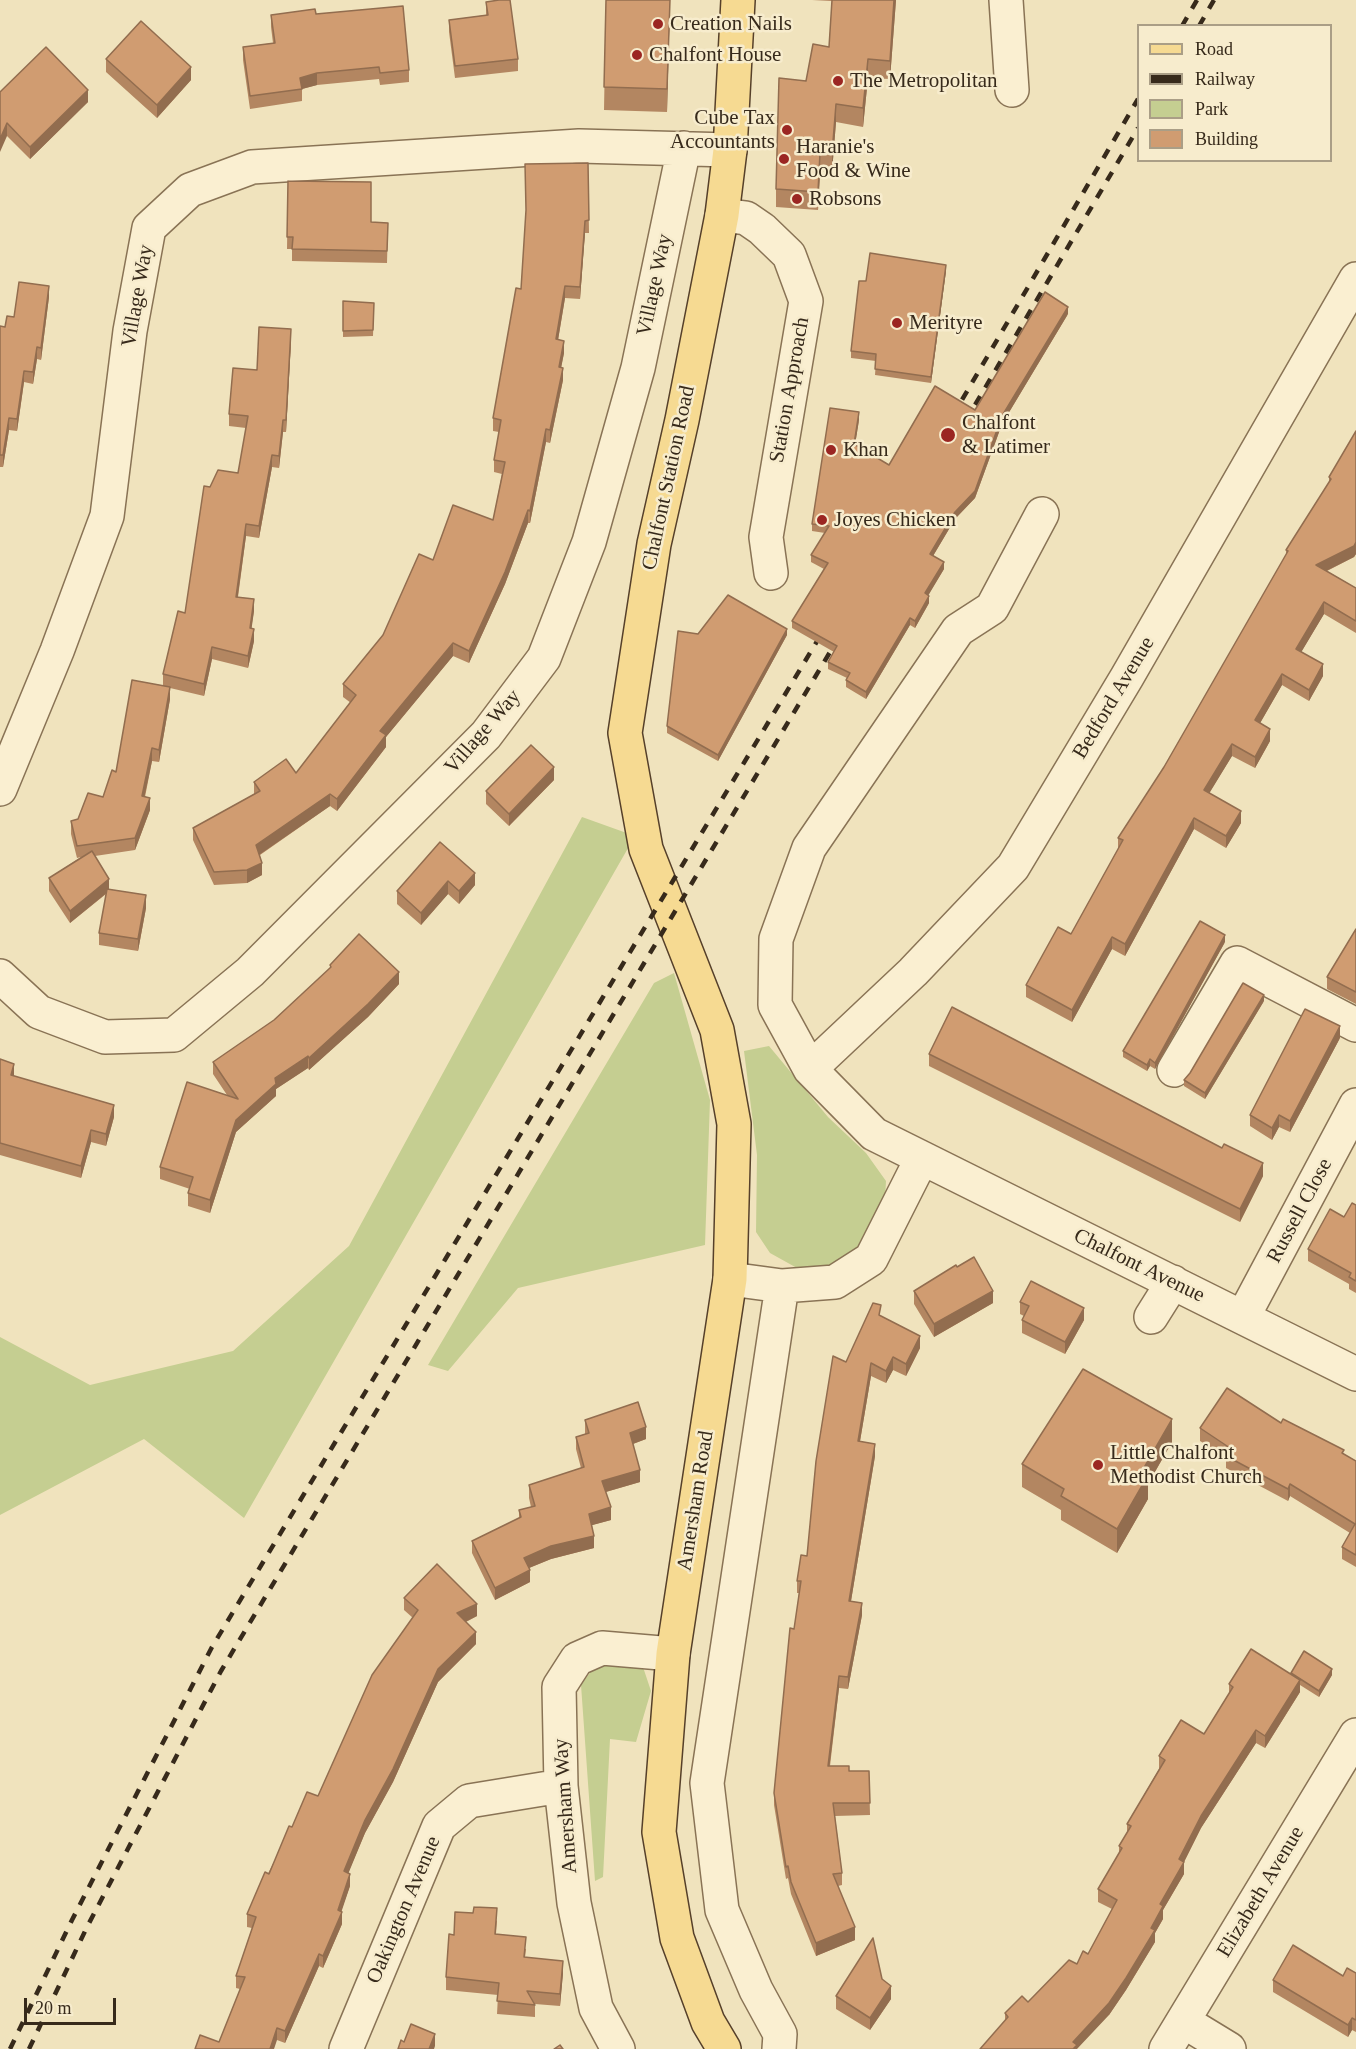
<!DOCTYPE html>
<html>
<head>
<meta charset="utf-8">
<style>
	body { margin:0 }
	#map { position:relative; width:1356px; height:2049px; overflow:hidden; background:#f0e3bd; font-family:Georgia,serif }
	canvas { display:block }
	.legend { position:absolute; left:1137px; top:24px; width:195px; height:138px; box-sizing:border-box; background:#f7eccd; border:2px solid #aa9e86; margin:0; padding:8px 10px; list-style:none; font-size:18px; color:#372a1b }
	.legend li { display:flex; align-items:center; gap:12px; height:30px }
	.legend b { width:30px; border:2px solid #aa9e86 }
	.scale { position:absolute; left:24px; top:1998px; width:92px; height:27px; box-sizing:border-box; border:3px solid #372a1b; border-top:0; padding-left:8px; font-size:18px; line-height:21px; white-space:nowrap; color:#372a1b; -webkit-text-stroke:4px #f7eccd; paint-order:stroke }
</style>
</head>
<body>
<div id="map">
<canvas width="1356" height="2049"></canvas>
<ul class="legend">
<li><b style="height:8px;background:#f6da92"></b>Road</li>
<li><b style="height:8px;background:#372a1b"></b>Railway</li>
<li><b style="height:16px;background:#c5ce91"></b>Park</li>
<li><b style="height:16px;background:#d09c71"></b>Building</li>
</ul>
<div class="scale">20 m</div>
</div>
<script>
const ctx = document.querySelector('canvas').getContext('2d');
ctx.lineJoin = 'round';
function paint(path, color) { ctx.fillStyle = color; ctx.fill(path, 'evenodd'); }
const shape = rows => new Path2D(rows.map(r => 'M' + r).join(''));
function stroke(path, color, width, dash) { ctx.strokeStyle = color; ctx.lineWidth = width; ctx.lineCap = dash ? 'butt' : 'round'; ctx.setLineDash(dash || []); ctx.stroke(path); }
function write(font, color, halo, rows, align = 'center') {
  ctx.font = font + ' Georgia,serif'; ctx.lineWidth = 5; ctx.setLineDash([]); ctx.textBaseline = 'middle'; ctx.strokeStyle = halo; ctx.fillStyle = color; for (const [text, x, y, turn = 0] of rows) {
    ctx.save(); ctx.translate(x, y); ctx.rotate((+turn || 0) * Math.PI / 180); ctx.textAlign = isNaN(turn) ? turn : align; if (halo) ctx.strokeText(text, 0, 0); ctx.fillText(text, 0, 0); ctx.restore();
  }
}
paint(shape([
	[582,817,635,836,244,1518,144,1439,0,1515,0,1337,90,1385,233,1351,349,1246],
	[674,973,710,1100,705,1245,518,1288,448,1371,428,1365,654,983],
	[769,1046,828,1117,866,1153,886,1181,885,1199,870,1230,855,1252,825,1269,797,1268,770,1253,756,1232,757,1155,744,1051],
	[597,1663,643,1667,651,1691,636,1742,610,1739,603,1877,595,1881,581,1685]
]), '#c5ce91');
const minor = shape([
	[1006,0,1012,90],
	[722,215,746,218,762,229,789,255,806,301,766,537,771,573],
	[1042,514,992,608,958,630,809,848,776,939,775,1005,810,1069,874,1134,1356,1374],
	[0,789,57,651,107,516,130,331,149,228,190,190,252,167,579,146,730,150],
	[0,976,39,1012,105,1037,174,1035,250,972,486,735,544,658,589,542,638,368,684,148],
	[810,1069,913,972,1013,867,1127,677,1356,279],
	[1174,1070,1237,963,1356,1025],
	[730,1279,782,1286,835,1282,871,1259,922,1158],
	[1151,1317,1173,1282],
	[1243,1317,1356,1105],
	[1183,2021,1229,2049],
	[346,2049,439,1826,469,1801,561,1786],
	[618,2049,596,2008,574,1903,561,1786,559,1687,577,1659,602,1648,673,1654],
	[779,2049,780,2034,756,1990,722,1910,707,1783,782,1286],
	[1166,2049,1356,1735]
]);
const major = shape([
	[724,2049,708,2022,677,1938,659,1832,673,1654,730,1279,734,1124,717,1030,646,849,625,733,654,544,682,420,722,215,730,150,738,0]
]);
stroke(minor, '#897355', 36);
stroke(major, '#56402a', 36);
stroke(minor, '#faefd1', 33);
stroke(major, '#f6da92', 33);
stroke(shape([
	[1182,26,1197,0],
	[1199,26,1214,0],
	[952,417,1138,99],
	[965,422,1138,128],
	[10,2049,72,1920,212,1647,825,628],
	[29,2049,87,1927,221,1671,839,637]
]), '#372a1b', 4.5, [10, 10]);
paint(shape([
	[606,0,670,0,667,112,604,110],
	[812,0,896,0,890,79,868,78,863,127,836,122,832,172,820,172,818,210,776,207,776,189,806,81,829,47,832,1],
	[486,2,518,59,518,71,455,78,449,32,449,20,486,15],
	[316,14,409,70,409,82,380,85,379,79,317,85,302,89,302,101,250,109,243,60,243,47,273,43,271,27,271,15],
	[106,59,191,80,157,118,106,72],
	[0,92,88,102,30,159,7,136],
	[588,163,589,233,585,233,580,299,565,298,558,340,564,353,561,367,563,380,550,443,546,442,530,523,528,523,505,584,469,663,453,656,386,737,386,747,337,811,330,806,260,855,262,875,247,883,214,885,193,840,193,828,254,794,254,782,296,773,351,703,343,697,343,684,383,635,433,560,493,520,502,474,494,472,494,460,499,432,493,431,493,418,521,289],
	[288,181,371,222,388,223,387,263,292,261,292,249,287,249],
	[946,271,931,383,875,375,876,361,851,358,851,351,866,281],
	[49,297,41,360,37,359,33,384,24,382,17,431,9,430,3,467,0,467,0,326,5,327,14,317],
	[343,301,374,303,373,336,343,337],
	[1068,314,1002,424,975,498,955,519,933,556,944,569,928,595,929,603,915,628,910,625,866,699,846,687,846,680,847,678,828,669,828,662,834,652,792,628,792,621,824,569,811,562,811,555,825,533,812,531,812,524,859,420,855,445,889,465,975,410],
	[291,341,286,432,283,432,279,468,272,467,259,538,246,536,238,597,254,611,251,629,254,641,248,668,212,659,204,696,170,688,170,699,159,762,152,761,145,797,150,810,135,850,95,856,109,889,146,908,138,951,99,945,99,933,106,894,70,923,49,891,49,878,81,857,77,858,71,834,71,821,78,819,103,797,116,772,163,685,163,674,185,613,210,487,238,473,246,428,229,426,229,414,257,370],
	[1356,431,1356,554,1354,557,1327,571,1356,588,1356,633,1324,614,1301,652,1323,676,1309,701,1282,685,1260,723,1270,741,1255,768,1232,756,1209,793,1241,823,1226,848,1194,829,1125,956,1112,949,1072,1022,1026,997,1026,985,1071,934,1118,849,1118,838,1164,767,1286,555,1286,550,1329,483,1329,477],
	[698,634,787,635,718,761,667,733,667,726],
	[554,780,509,826,486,804,486,791],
	[440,842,475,885,459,904,448,894,421,925,397,904,397,891],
	[1356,929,1356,1004,1327,989,1327,977],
	[1225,942,1155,1069,1150,1066,1147,1071,1123,1057,1123,1051],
	[330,965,399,984,368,1017,309,1070,308,1068,276,1089,276,1096,236,1132,210,1213,188,1206,188,1193,190,1189,160,1179,160,1167,227,1095,213,1074,213,1062,274,1020,330,968],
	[1264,1001,1205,1099,1184,1086,1184,1080],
	[1340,1038,1290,1132,1279,1127,1272,1140,1250,1126,1250,1115],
	[929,1054,1263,1176,1240,1222,929,1066],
	[0,1059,14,1076,114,1117,106,1146,91,1142,81,1178,0,1155],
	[1356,1205,1356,1293,1349,1289,1349,1284,1308,1261,1308,1249],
	[957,1267,993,1303,934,1337,914,1304,914,1291],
	[1020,1302,1084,1320,1065,1354,1022,1333,1022,1320,1024,1316,1020,1314],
	[881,1316,920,1348,906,1376,893,1370,886,1383,871,1376,860,1441,875,1456,851,1601,862,1615,848,1689,839,1688,830,1766,849,1771,869,1771,870,1815,835,1816,842,1873,842,1885,838,1886,855,1940,816,1956,791,1894,788,1878,786,1879,774,1805,774,1793,799,1593,797,1593,797,1581,807,1556,846,1362],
	[585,1420,646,1439,633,1444,640,1482,606,1492,611,1520,592,1525,594,1548,551,1559,529,1568,530,1582,495,1600,472,1553,472,1541,519,1518,519,1510,531,1507,529,1498,529,1485,581,1468,576,1449,576,1437,585,1434],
	[1281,1423,1344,1454,1356,1461,1356,1567,1342,1559,1342,1547,1350,1533,1290,1496,1288,1501,1226,1468,1226,1457,1200,1441,1200,1428],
	[1172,1442,1148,1484,1148,1499,1117,1553,1061,1520,1061,1510,1022,1487,1022,1464],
	[404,1598,477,1616,466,1622,476,1644,438,1682,393,1782,365,1833,348,1873,350,1886,341,1911,342,1924,323,1968,319,1966,285,2043,277,2040,219,2042,240,1989,236,1988,236,1976,252,1928,247,1927,247,1914,292,1827,318,1796,413,1618,404,1610],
	[1291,1674,1332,1675,1319,1697,1300,1685,1300,1692,1265,1748,1256,1743,1201,1828,1184,1862,1184,1874,1163,1910,1163,1919,1155,1933,1155,1942,1126,1990,1109,2015,1005,2021,1005,2013,1028,2002,1088,1954,1112,1909,1098,1902,1098,1889,1119,1854,1119,1846,1127,1833,1127,1824,1159,1769,1159,1756,1204,1734,1229,1694,1229,1684],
	[497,1920,496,1934,526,1949,525,1958,563,1973,560,2006,535,2004,535,2017,497,2014,498,1995,446,1990,446,1977],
	[1356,1973,1356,2032,1352,2030,1348,2037,1273,1992,1273,1980,1343,1976],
	[836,1996,891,1999,870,2030,836,2009]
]), '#b38661');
paint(shape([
	[670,0,667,112,667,89],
	[894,0,896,0,890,79,890,61],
	[868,59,868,78,863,127,863,108],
	[191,67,191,80,157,118,157,105],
	[317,73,317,85,302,89,300,78],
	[88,90,88,102,30,159,30,147],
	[836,104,836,122,832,172,832,154],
	[7,123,7,136,0,152,0,139],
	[820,153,820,172,818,210,818,192],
	[585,221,585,233,580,299,580,287],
	[946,265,946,271,931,383,931,377],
	[49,286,49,297,41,360,41,348],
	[565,286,565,298,556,352,556,339],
	[1068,307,1068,314,1002,424,975,498,955,519,930,561,930,554,1002,416],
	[291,329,291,341,286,432,286,420],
	[564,341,564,353,559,379,559,367],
	[37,347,37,359,33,384,33,372],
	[563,368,563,380,550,443,550,430],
	[24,371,24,382,17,431,17,419],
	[859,412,859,420,854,451,854,444],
	[9,418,9,430,3,467,3,455],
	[283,420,283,432,279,468,279,456],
	[546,429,546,442,530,523,530,511],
	[272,455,272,467,259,538,259,526],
	[528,510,528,523,505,584,469,663,469,651],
	[246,524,246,536,236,609,236,597],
	[1356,542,1356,554,1354,557,1316,576,1316,565],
	[944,562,944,569,925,601,925,593],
	[929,596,929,603,915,628,915,621],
	[254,599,254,611,250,640,250,628],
	[1324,602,1324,614,1296,661,1296,649],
	[910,618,910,625,866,699,866,692],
	[254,629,254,641,248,668,248,656],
	[787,629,787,635,718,761,718,755],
	[453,643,453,656,386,737,386,747,337,811,337,799,380,731],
	[212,647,212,659,204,696,204,684],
	[1323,664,1323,676,1309,701,1309,690],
	[1282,674,1282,685,1255,732,1255,720],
	[170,687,170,699,159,762,159,750],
	[1270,729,1270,741,1255,768,1255,757],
	[1232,744,1232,756,1204,802,1204,790],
	[152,748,152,761,142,808,142,796],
	[554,767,554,780,509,826,509,814],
	[330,794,330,806,256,857,256,845],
	[150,798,150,810,135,850,135,838],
	[1241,811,1241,823,1226,848,1226,836],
	[1194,818,1194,829,1125,956,1125,944],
	[262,863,262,875,247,883,247,870],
	[475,873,475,885,459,904,459,891],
	[109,879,109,891,70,923,70,911],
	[448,881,448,894,421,925,421,913],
	[146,895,146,908,138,951,138,939],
	[1225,935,1225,942,1155,1069,1155,1063],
	[1112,937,1112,949,1072,1022,1072,1010],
	[399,972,399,984,368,1017,309,1070,309,1058],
	[1264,995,1264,1001,1205,1099,1205,1093],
	[1340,1026,1340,1038,1290,1132,1290,1121],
	[308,1056,308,1068,276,1089,276,1096,236,1132,210,1213,210,1200,236,1120,275,1078],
	[1150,1059,1150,1066,1147,1071,1147,1065],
	[14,1064,14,1075,11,1087,11,1075],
	[114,1105,114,1117,106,1146,106,1134],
	[1279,1115,1279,1127,1272,1140,1272,1128],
	[91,1130,91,1142,81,1178,81,1166],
	[1263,1163,1263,1176,1240,1222,1240,1209],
	[993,1291,993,1303,934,1337,934,1324],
	[1084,1308,1084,1320,1065,1354,1065,1342],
	[920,1336,920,1348,906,1376,906,1364],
	[893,1357,893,1370,886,1383,886,1371],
	[871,1363,871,1376,858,1453,858,1441],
	[1172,1419,1172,1442,1148,1484,1148,1499,1117,1553,1117,1529,1142,1471],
	[646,1427,646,1439,630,1445,630,1433],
	[875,1444,875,1456,849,1613,849,1601],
	[640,1470,640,1482,602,1493,602,1481],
	[1290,1484,1290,1496,1288,1501,1288,1489],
	[611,1507,611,1520,589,1526,589,1514],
	[594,1536,594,1548,551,1559,524,1570,524,1558,551,1546],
	[530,1570,530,1582,495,1600,495,1588],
	[862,1603,862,1615,848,1689,848,1677],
	[477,1604,477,1616,457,1626,457,1613],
	[476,1632,476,1644,438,1682,393,1782,365,1833,344,1884,344,1871,365,1820,438,1669],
	[1332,1669,1332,1675,1319,1697,1319,1691],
	[839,1676,839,1688,828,1778,828,1766],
	[1300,1680,1300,1692,1265,1748,1265,1736],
	[1256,1730,1256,1743,1201,1828,1184,1862,1184,1874,1163,1910,1163,1919,1155,1933,1155,1942,1126,1990,1109,2015,1077,2049,1073,2049,1073,2042,1151,1928,1160,1904,1179,1859,1201,1816],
	[350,1874,350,1886,338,1922,338,1910],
	[342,1912,342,1924,323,1968,323,1956],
	[855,1927,855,1940,816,1956,816,1943],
	[319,1954,319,1966,285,2043,285,2031],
	[563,1961,563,1973,560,2006,560,1994],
	[891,1986,891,1999,870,2030,870,2018],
	[1352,2018,1352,2030,1348,2037,1348,2025],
	[277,2028,277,2040,274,2049,270,2049],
	[435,2034,435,2046,434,2049,429,2049]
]), '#926d4f');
const building = shape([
	[499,0,510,0,518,59,455,66,449,20,488,15,486,2,499,0],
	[606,0,670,0,667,89,604,87,606,0],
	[832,0,894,0,890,61,868,59,863,108,836,104,832,154,820,153,818,192,776,189,779,78,806,81,813,44,829,47,832,0],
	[403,6,409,70,380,73,379,67,317,73,300,78,302,89,250,96,243,47,275,43,271,15,315,9,316,14,403,6],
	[141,21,191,67,157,105,106,59,141,21],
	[46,47,88,90,30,147,7,123,0,139,0,92,46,47],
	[588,163,589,220,585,221,580,287,565,286,556,339,564,341,559,367,563,368,550,430,546,429,530,511,528,510,505,572,469,651,453,643,380,731,386,735,337,799,330,794,256,845,262,863,247,870,214,872,193,828,260,791,254,782,286,759,296,773,356,695,343,684,383,635,419,554,433,560,453,505,493,520,505,462,494,460,501,420,493,418,516,288,521,289,526,210,525,164,588,163],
	[288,181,371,182,371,222,388,223,387,251,292,249,293,237,287,237,288,181],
	[870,253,946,265,931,377,875,369,876,354,851,351,859,281,866,281,870,253],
	[19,282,49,286,41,348,37,347,33,372,24,371,17,419,9,418,3,455,0,455,0,326,5,327,7,316,14,317,19,282],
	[1045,292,1068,307,1002,416,975,491,955,512,930,554,944,562,925,593,929,596,915,621,910,618,866,692,846,680,850,673,828,662,837,646,792,621,828,563,811,555,829,526,812,524,830,408,859,412,854,444,889,465,935,386,975,410,1045,292],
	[343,301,374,303,373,330,343,331,343,301],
	[259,327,291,329,286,420,283,420,279,456,272,455,259,526,246,524,236,597,254,599,250,628,254,629,248,656,212,647,204,684,163,674,178,611,185,613,204,486,210,487,218,470,238,473,248,416,229,414,233,368,257,370,259,327],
	[1356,431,1356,542,1354,546,1316,565,1356,588,1356,621,1324,602,1296,649,1323,664,1309,690,1282,674,1255,720,1270,729,1255,757,1232,744,1204,790,1241,811,1226,836,1194,818,1125,944,1112,937,1072,1010,1026,985,1058,927,1071,934,1123,840,1118,838,1164,767,1288,551,1286,550,1331,479,1329,477,1356,431],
	[728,595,787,629,718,755,667,726,678,631,698,634,728,595],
	[132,680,170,687,159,750,152,748,142,796,150,798,135,838,77,846,71,821,78,819,88,793,103,797,112,770,116,772,132,680],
	[531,745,554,767,509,814,486,791,531,745],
	[440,842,475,873,459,891,448,881,421,913,397,891,440,842],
	[92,851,109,879,70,911,49,878,92,851],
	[107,889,146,895,138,939,99,933,107,889],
	[1200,921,1225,935,1155,1063,1150,1059,1147,1065,1123,1051,1200,921],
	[1356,929,1356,992,1327,977,1356,929],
	[359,934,399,972,368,1004,309,1058,308,1056,275,1078,276,1084,236,1120,210,1200,188,1193,193,1177,160,1167,187,1082,238,1099,213,1062,274,1020,331,967,330,965,359,934],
	[1243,983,1264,995,1205,1093,1184,1080,1190,1073,1243,983],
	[952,1007,1222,1148,1224,1144,1263,1163,1240,1209,929,1054,952,1007],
	[1305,1009,1340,1026,1290,1121,1279,1115,1272,1128,1250,1115,1305,1009],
	[0,1059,14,1064,11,1075,114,1105,106,1134,91,1130,81,1166,0,1143,0,1059],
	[1352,1203,1356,1205,1356,1281,1349,1277,1351,1273,1308,1249,1330,1209,1344,1217,1352,1203],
	[974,1257,993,1291,934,1324,914,1291,956,1265,957,1267,974,1257],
	[1031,1281,1084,1308,1065,1342,1022,1320,1029,1306,1020,1302,1031,1281],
	[873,1303,881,1305,879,1315,920,1336,906,1364,893,1357,886,1371,871,1363,858,1441,875,1444,849,1601,862,1603,848,1677,839,1676,828,1766,849,1766,849,1771,869,1771,870,1803,833,1803,842,1873,833,1874,855,1927,816,1943,791,1882,788,1866,786,1867,774,1793,790,1628,794,1629,801,1581,797,1581,801,1555,807,1556,816,1461,833,1356,846,1362,873,1303],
	[1083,1369,1172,1419,1142,1471,1148,1475,1117,1529,1061,1496,1064,1489,1022,1464,1083,1369],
	[1227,1388,1281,1423,1283,1419,1344,1450,1342,1453,1356,1461,1356,1555,1342,1547,1355,1524,1290,1484,1288,1489,1226,1456,1230,1448,1200,1428,1227,1388],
	[638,1402,646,1427,630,1433,640,1470,602,1481,611,1507,589,1514,594,1536,551,1546,524,1558,530,1570,495,1588,472,1541,521,1517,519,1510,535,1506,529,1485,584,1467,576,1437,589,1433,585,1420,638,1402],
	[437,1564,477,1604,457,1613,476,1632,438,1669,393,1769,365,1820,344,1871,350,1874,338,1910,342,1912,323,1956,319,1954,285,2031,277,2028,270,2049,195,2049,200,2035,219,2042,245,1977,236,1976,256,1917,247,1914,265,1872,269,1874,289,1826,292,1827,307,1792,318,1796,372,1675,418,1610,404,1598,437,1564],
	[1251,1649,1300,1680,1265,1736,1256,1730,1201,1816,1179,1859,1184,1862,1160,1904,1163,1906,1151,1928,1155,1930,1126,1978,1109,2003,1073,2042,1077,2045,1073,2049,980,2049,1008,2017,1005,2013,1022,1996,1028,2002,1069,1960,1077,1964,1083,1951,1088,1954,1117,1900,1098,1889,1122,1848,1119,1846,1131,1826,1127,1824,1165,1760,1159,1756,1181,1720,1204,1734,1233,1687,1229,1684,1251,1649],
	[1304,1651,1332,1669,1319,1691,1291,1673,1304,1651],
	[474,1907,497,1908,495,1934,526,1937,524,1957,563,1961,560,1994,527,1991,535,2005,497,2001,499,1983,446,1977,449,1934,454,1935,455,1912,473,1913,474,1907],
	[873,1938,882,1979,891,1986,870,2018,836,1996,873,1938],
	[1293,1945,1343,1976,1347,1968,1356,1973,1356,2020,1352,2018,1348,2025,1273,1980,1293,1945],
	[411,2024,435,2034,429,2049,398,2049,401,2040,404,2042,411,2024],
	[560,2045,563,2049,554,2049,560,2045]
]);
paint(building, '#d09c71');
stroke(building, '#926d4f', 1.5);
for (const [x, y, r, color] of [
	[658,24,6,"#9b2622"],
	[637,55,6,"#9b2622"],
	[838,81,6,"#9b2622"],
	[787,130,6,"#9b2622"],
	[784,159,6,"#9b2622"],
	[797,199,6,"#9b2622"],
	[897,323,6,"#9b2622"],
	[948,435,8,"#9b2622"],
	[831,450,6,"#9b2622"],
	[822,520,6,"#9b2622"],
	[1098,1465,6,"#9b2622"]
]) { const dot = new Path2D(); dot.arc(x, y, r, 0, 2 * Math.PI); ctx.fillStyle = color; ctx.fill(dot); stroke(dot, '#f7eccd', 2); }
write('21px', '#372a1b', '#f7eccd', [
	["Creation Nails",670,24],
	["Chalfont House",649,55],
	["The Metropolitan",850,81],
	["Cube Tax",775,118,"right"],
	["Accountants",775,142,"right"],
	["Haranie's",796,147],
	["Food & Wine",796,171],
	["Robsons",809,199],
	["Merityre",909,323],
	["Chalfont",962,423],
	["& Latimer",962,447],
	["Khan",843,450],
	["Joyes Chicken",834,520],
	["Little Chalfont",1110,1453],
	["Methodist Church",1110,1477]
], 'left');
write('21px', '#372a1b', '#f7eccd', [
	["Village Way",655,285,-78],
	["Village Way",138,296,-80],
	["Station Approach",790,390,-80],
	["Chalfont Station Road",669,478,-78],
	["Bedford Avenue",1114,698,-59],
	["Village Way",483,732,-49],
	["Russell Close",1300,1211,-62],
	["Chalfont Avenue",1139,1266,26],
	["Amersham Road",696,1501,-81],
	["Amersham Way",566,1806,-94],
	["Elizabeth Avenue",1261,1892,-59],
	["Oakington Avenue",404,1910,-67]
]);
</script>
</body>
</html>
